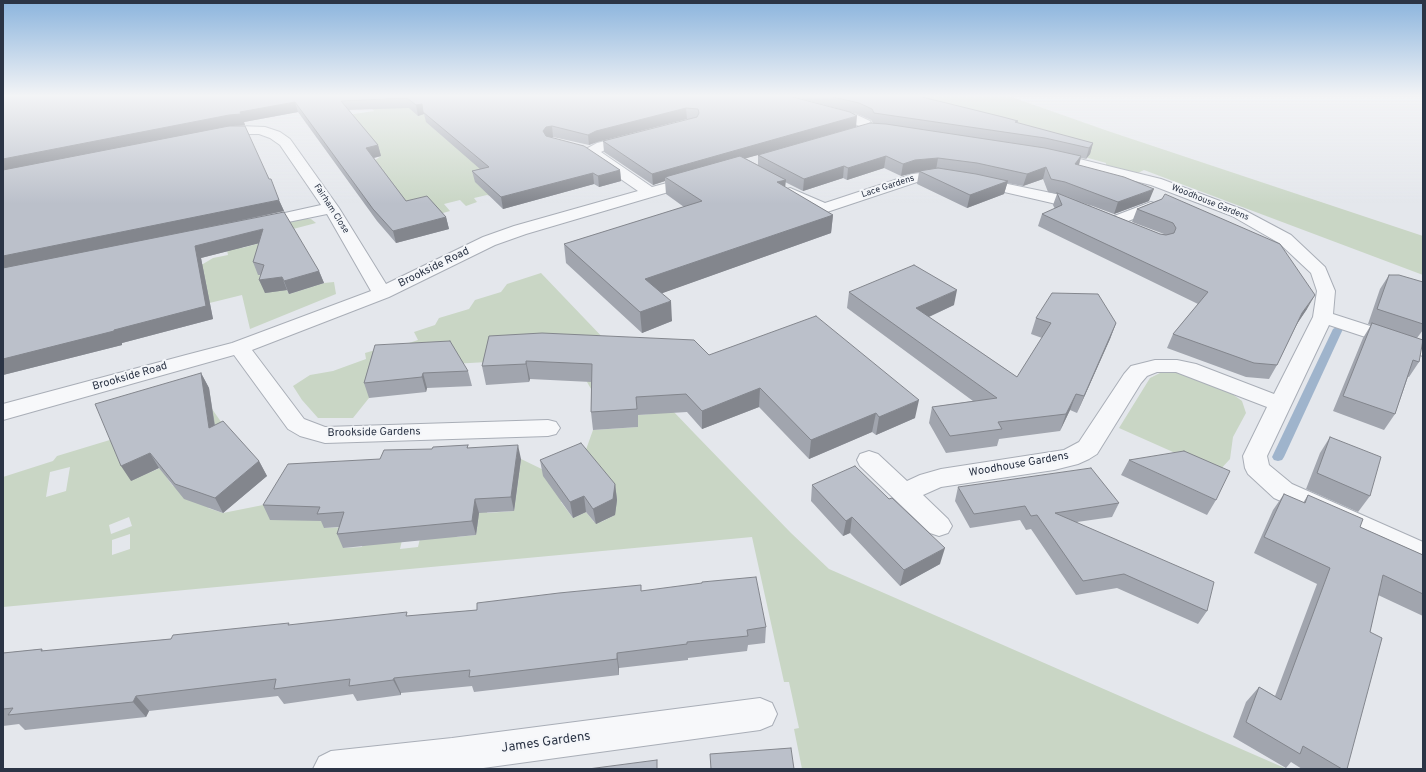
<!DOCTYPE html>
<html>
<head>
<meta charset="utf-8">
<style>
	body { margin:0 }
	#map { position:relative; width:1426px; height:772px; overflow:hidden; background:#e4e7ec; font-family:Overpass,sans-serif }
	canvas { display:block }
	.frame { position:absolute; inset:0; border:4px solid #2b3445; pointer-events:none }
</style>
</head>
<body>
<div id="map">
<canvas width="1426" height="772"></canvas>
<div class="frame"></div>
</div>
<script>
const ctx = document.querySelector('canvas').getContext('2d');
ctx.lineJoin = 'round';
function paint(path, color) { ctx.fillStyle = color; ctx.fill(path, 'evenodd'); }
const shape = rows => new Path2D(rows.map(r => 'M' + r).join(''));
function stroke(path, color, width, dash) { ctx.strokeStyle = color; ctx.lineWidth = width; ctx.lineCap = dash ? 'butt' : 'round'; ctx.setLineDash(dash || []); ctx.stroke(path); }
function write(font, color, halo, rows, align = 'center') {
  ctx.font = font + ' Overpass,sans-serif'; ctx.lineWidth = 4; ctx.setLineDash([]); ctx.textBaseline = 'middle'; ctx.strokeStyle = halo; ctx.fillStyle = color; for (const [text, x, y, turn = 0] of rows) {
    ctx.save(); ctx.translate(x, y); ctx.rotate((+turn || 0) * Math.PI / 180); ctx.textAlign = isNaN(turn) ? turn : align; if (halo) ctx.strokeText(text, 0, 0); ctx.fillText(text, 0, 0); ctx.restore();
  }
}
paint(shape([
	[540,96,731,96,719,123,659,103,477,156,496,198,487,195,474,198,477,202,466,206,460,200,444,204,450,211,443,213,443,216,420,222,368,165,381,156,347,115,374,111,370,107],
	[868,96,1009,96,1105,130,1423,236,1423,275,1144,170,1138,173,1106,165,1106,163],
	[304,219,311,219,316,223,240,243,242,248,268,241,261,275,286,288,289,294,324,283,334,282,336,294,250,329,242,295,177,311,172,271,203,264,213,258,228,255,226,245,284,222],
	[541,273,695,434,791,533,829,569,1287,769,802,769,794,729,799,728,789,682,784,682,752,537,3,607,3,477,53,461,57,456,212,409,231,436,177,462,183,470,167,478,173,486,221,497,208,508,223,513,268,504,279,505,271,519,292,520,318,512,331,511,324,528,348,527,354,512,403,510,433,508,432,515,457,514,459,507,489,506,487,513,514,511,521,459,550,473,569,498,561,502,573,518,586,512,594,522,601,522,615,515,615,511,608,502,615,498,583,458,593,430,638,427,638,415,651,414,650,401,629,402,629,392,594,394,587,382,588,380,600,380,605,363,588,362,591,353,548,351,493,354,487,362,435,365,434,357,400,360,397,371,376,373,369,398,353,418,318,418,302,400,293,386,310,375,333,371,366,359,365,353,396,344,406,344,418,340,414,332,435,325,439,318,469,309,475,300,501,292,507,284],
	[165,454,170,464,131,480,127,470],
	[70,467,66,491,46,497,50,472],
	[479,509,476,535,457,537,460,511],
	[372,512,362,547,344,548,354,514],
	[426,513,418,547,400,549,408,514],
	[129,517,132,526,111,534,109,525],
	[130,534,130,549,112,555,112,540],
	[1164,371,1177,372,1231,393,1242,401,1246,413,1233,437,1230,459,1218,472,1119,428,1150,378]
]), '#c9d6c5');
paint(shape([
	[1338,326,1343,329,1284,457,1282,460,1278,461,1274,460,1272,457,1333,329,1338,326]
]), '#9fb4cc');
const minor = shape([
	[768,96,786,96,857,115,870,121,874,129,872,132,862,132,859,126,849,121,770,99,768,96],
	[239,126,265,127,280,132,290,139,339,208,386,284,483,237,514,226,638,191,586,155,584,152,586,149,597,143,633,134,638,135,640,138,638,141,607,149,601,152,652,187,694,176,699,177,701,180,699,183,526,234,495,245,389,297,252,350,304,419,325,427,548,420,556,422,560,428,556,434,548,436,325,443,300,436,288,429,234,355,3,420,3,404,186,355,232,343,371,291,327,214,259,228,253,226,251,223,253,220,321,205,280,145,270,138,259,134,239,134,218,138,213,137,211,134,213,131,239,126],
	[1051,152,1161,179,1244,210,1291,235,1325,267,1335,291,1333,314,1423,343,1423,356,1329,325,1267,456,1269,465,1292,484,1423,542,1423,565,1274,498,1248,474,1245,468,1243,456,1267,407,1176,372,1157,372,1147,376,1141,383,1097,454,1089,459,1078,464,1054,470,941,487,923,495,948,519,952,526,948,533,939,536,930,533,860,466,857,460,860,454,869,451,878,454,907,481,920,475,941,469,1064,450,1079,442,1124,374,1131,366,1155,360,1177,360,1196,364,1274,394,1313,317,1317,291,1311,273,1279,243,1232,216,1151,185,1046,159,1044,156,1046,153,1051,152],
	[936,171,974,177,1056,194,1089,205,1091,208,1089,211,1083,213,1052,203,974,185,936,179,920,181,824,213,785,196,782,193,785,190,790,188,825,203,913,174,936,171],
	[1151,202,1157,204,1159,207,1157,210,1115,226,1109,224,1107,221,1109,218,1151,202],
	[760,698,772,703,777,714,772,725,760,730,476,769,313,769,319,757,331,751,452,738,760,698]
]);
stroke(minor, '#a9aeb7', 2);
paint(minor, '#f7f8fa');
paint(shape([
	[3,96,789,96,856,127,772,151,873,123,871,120,857,114,791,96,918,96,1018,121,1017,123,1093,143,1090,154,1086,159,1081,158,1079,165,1149,201,1114,214,1060,194,1160,234,1164,234,1132,222,1137,209,1162,199,1307,309,1298,322,1277,365,1269,379,1246,377,1167,348,1173,334,1198,304,1038,226,1042,214,1055,209,1053,205,1057,194,1048,192,1043,179,1023,186,1007,183,1004,194,967,208,917,184,919,172,913,173,901,176,884,168,847,180,843,178,803,191,785,182,785,187,833,215,831,233,662,293,672,321,642,333,566,263,564,244,684,207,666,194,665,181,653,185,604,152,603,141,691,119,687,119,597,142,589,145,553,137,551,137,620,170,621,181,599,187,594,184,503,209,475,182,472,171,480,169,426,122,424,114,418,116,409,108,349,110,378,145,381,156,374,158,406,201,446,217,449,229,396,243,377,221,298,112,244,122,245,125,230,126,269,179,284,211,240,221,319,271,324,283,289,294,287,290,265,293,261,275,258,275,253,262,259,243,201,258,213,319,122,343,122,345,3,375],
	[758,155,758,165,745,158],
	[1389,275,1423,282,1423,330,1417,338,1419,362,1409,377,1408,377,1395,414,1384,430,1333,411,1363,338,1371,325,1368,324,1380,289],
	[849,292,954,305,929,317,1017,377,1042,338,1031,334,1036,318,1116,323,1110,339,1077,413,1070,410,1060,431,999,439,997,446,946,453,929,423,932,407,973,401,847,308],
	[489,336,709,355,915,418,876,435,872,432,809,459,759,407,702,429,687,412,638,415,638,427,593,430,591,412,591,382,530,379,529,382,486,385,482,366],
	[375,345,468,371,472,386,427,388,426,392,369,398,364,383],
	[201,373,209,388,215,425,259,461,267,476,223,513,184,499,159,468,131,481],
	[1330,437,1370,496,1358,512,1306,489,1320,453],
	[468,445,468,448,521,459,514,511,479,513,476,535,343,548,337,534,339,527,324,528,321,521,270,520,263,505,380,459,432,449],
	[540,460,615,484,617,500,615,515,596,524,586,512,573,518,543,476],
	[1129,460,1216,500,1207,515,1121,475],
	[812,485,940,564,900,586,850,533,843,536,811,501],
	[958,487,1119,503,1112,517,1077,522,1207,611,1198,624,1117,588,1076,595,1031,529,1026,530,1020,520,970,528,955,501],
	[1284,494,1303,503,1308,495,1360,527,1423,555,1423,616,1378,595,1370,632,1347,769,1302,769,1291,762,1286,768,1233,737,1246,702,1259,687,1275,696,1317,584,1254,553,1273,510],
	[641,591,766,627,765,643,748,645,747,651,688,658,688,660,619,668,619,675,474,692,472,686,401,693,401,695,357,701,353,694,284,704,278,696,149,711,146,717,25,730,19,724,3,726,3,653,42,649,43,651,171,639,290,625,409,616,477,610]
]), '#a1a5ae');
paint(shape([
	[295,102,298,112,244,122,245,125,233,126,3,171,3,159,229,115,240,112],
	[422,104,424,114,418,116,416,105],
	[686,108,687,119,597,142,589,145,588,135,596,131],
	[857,116,856,127,670,180,665,177,665,181,653,185,652,174],
	[552,126,553,137,548,138,545,141,543,131,546,127],
	[1093,143,1090,154,1086,159,1089,148],
	[378,145,381,156,369,159,366,148],
	[886,156,884,168,847,180,848,168],
	[1081,156,1078,168,1075,164],
	[938,158,936,170,913,173,901,176,903,164,915,160],
	[844,166,843,178,803,191,804,179],
	[1046,167,1043,179,1023,186,1027,174],
	[620,170,621,181,599,187,598,176],
	[593,173,594,184,503,209,501,197],
	[786,180,784,197,777,182],
	[1008,181,1004,194,967,208,970,195],
	[1154,189,1149,201,1114,214,1118,202],
	[279,200,284,211,3,270,3,256],
	[833,215,831,233,646,299,645,279],
	[446,217,449,229,396,243,393,231],
	[263,229,268,241,201,258,213,319,122,343,122,345,3,375,3,359,195,246],
	[319,271,324,283,289,294,284,281],
	[282,277,287,290,265,293,259,280],
	[957,290,954,305,913,324,916,308],
	[1315,295,1307,309,1295,327,1302,313],
	[671,301,672,321,642,333,640,312],
	[1116,323,1110,339,1077,413,1084,396],
	[526,361,530,379,529,382,526,364],
	[201,373,209,388,217,442,209,428],
	[423,373,427,388,426,392,422,377],
	[760,388,759,407,702,429,702,411],
	[1076,394,1070,410,1060,431,1066,414],
	[919,400,915,418,876,435,879,417],
	[876,413,872,432,809,459,811,440],
	[518,445,521,459,514,511,511,497],
	[150,453,159,468,131,481,121,466],
	[259,461,267,476,223,513,215,498],
	[615,484,617,500,615,515,596,524,593,509],
	[584,496,586,512,573,518,570,502],
	[475,499,479,513,476,535,472,521],
	[852,517,850,533,843,536,846,521],
	[945,548,940,564,900,586,904,570],
	[617,653,619,668,619,675,617,659],
	[394,678,401,693,401,695,393,680],
	[136,696,149,711,146,717,133,702]
]), '#83868d');
const building = shape([
	[3,96,789,96,850,112,857,116,652,174,603,141,697,117,699,113,698,109,686,108,596,131,588,135,552,126,546,127,543,131,546,136,584,146,620,170,598,176,593,173,501,197,472,171,489,167,423,112,422,104,416,105,407,98,341,101,378,145,366,148,406,201,427,196,446,217,393,231,373,209,295,102,240,112,241,114,229,115,3,159,3,96],
	[829,96,918,96,1003,117,1018,121,1015,122,1093,143,1089,148,1045,138,874,113,872,109,859,103,829,96],
	[870,123,886,124,1045,148,1081,156,1075,164,1124,177,1154,189,1118,202,1065,182,1051,179,1046,167,1027,174,977,163,938,158,915,160,903,164,886,156,848,168,844,166,804,179,758,155,870,123],
	[229,126,245,126,269,179,271,179,279,200,3,256,3,170,229,126],
	[740,156,786,180,777,182,833,215,645,279,671,301,640,312,564,244,702,201,665,177,740,156],
	[938,168,976,174,1008,181,970,195,919,171,938,168],
	[1057,193,1160,234,1166,235,1174,233,1176,228,1173,223,1137,209,1162,199,1165,194,1280,244,1315,295,1302,313,1277,365,1254,363,1173,334,1208,292,1042,214,1062,205,1057,193],
	[284,212,319,271,284,281,282,277,259,280,264,265,253,262,263,229,195,246,206,306,114,330,114,331,3,359,3,268,284,212],
	[914,265,957,290,916,308,1017,377,1051,323,1036,318,1052,293,1098,294,1116,323,1084,396,1076,394,1066,414,998,422,1002,429,950,436,932,407,997,398,849,292,914,265],
	[1389,275,1399,275,1423,282,1423,324,1377,309,1389,275],
	[816,316,919,400,879,417,876,413,811,440,760,388,702,411,686,394,636,397,637,409,591,412,592,364,526,361,526,364,482,366,489,336,542,333,694,340,709,355,816,316],
	[1372,323,1423,340,1419,362,1413,360,1395,414,1343,396,1372,323],
	[450,341,468,371,423,373,422,377,364,383,375,345,450,341],
	[201,373,209,428,223,421,259,461,215,498,175,484,150,453,121,466,95,404,201,373],
	[1330,437,1381,457,1370,496,1317,473,1330,437],
	[581,443,615,484,613,499,593,509,584,496,570,502,540,460,581,443],
	[468,445,467,448,518,445,511,497,475,499,472,521,337,534,344,512,317,514,320,507,263,505,288,464,380,459,384,450,432,449,433,447,468,445],
	[1184,451,1230,471,1216,500,1129,460,1184,451],
	[855,466,889,499,892,498,945,548,904,570,852,517,846,521,812,485,855,466],
	[1091,468,1119,503,1055,513,1214,582,1207,611,1124,574,1083,581,1037,515,1031,516,1025,506,974,514,958,487,1091,468],
	[1284,494,1305,503,1308,495,1363,519,1360,527,1423,555,1423,594,1383,575,1370,632,1382,638,1347,769,1342,769,1303,746,1300,754,1246,722,1259,687,1281,700,1330,568,1264,537,1284,494],
	[756,577,766,627,747,630,748,636,687,642,687,644,617,653,617,659,469,677,470,670,394,678,393,680,349,686,350,679,274,689,276,679,136,696,133,702,8,715,13,708,3,709,3,653,42,649,41,651,171,639,173,635,289,623,288,625,407,612,406,616,477,610,477,603,559,593,641,585,641,591,702,583,702,582,756,577],
	[791,748,794,769,711,769,710,754,791,748],
	[657,760,657,769,588,769,657,760]
]);
paint(building, '#bbc0ca');
stroke(building, '#83868d', 1);
const sky = ctx.createLinearGradient(0, 0, 0, 204);
sky.addColorStop(0, '#8bb4dd');
sky.addColorStop(0.47, '#f3f4f6');
sky.addColorStop(1, '#f3f4f600');
ctx.fillStyle = sky;
ctx.fillRect(0, 0, 1426, 204);
write('9px', '#2b3445', '#f4f6f9', [
	["Lace Gardens",888,187,-18],
	["Woodhouse Gardens",1210,203,22],
	["Fairham Close",331,209,57]
]);
write('11px', '#2b3445', '#f4f6f9', [
	["Brookside Road",434,268,-26],
	["Brookside Road",130,377,-16],
	["Brookside Gardens",374,433,-1],
	["Woodhouse Gardens",1019,465,-10]
]);
write('13px', '#2b3445', '#f4f6f9', [
	["James Gardens",546,743,-8]
]);
</script>
</body>
</html>
